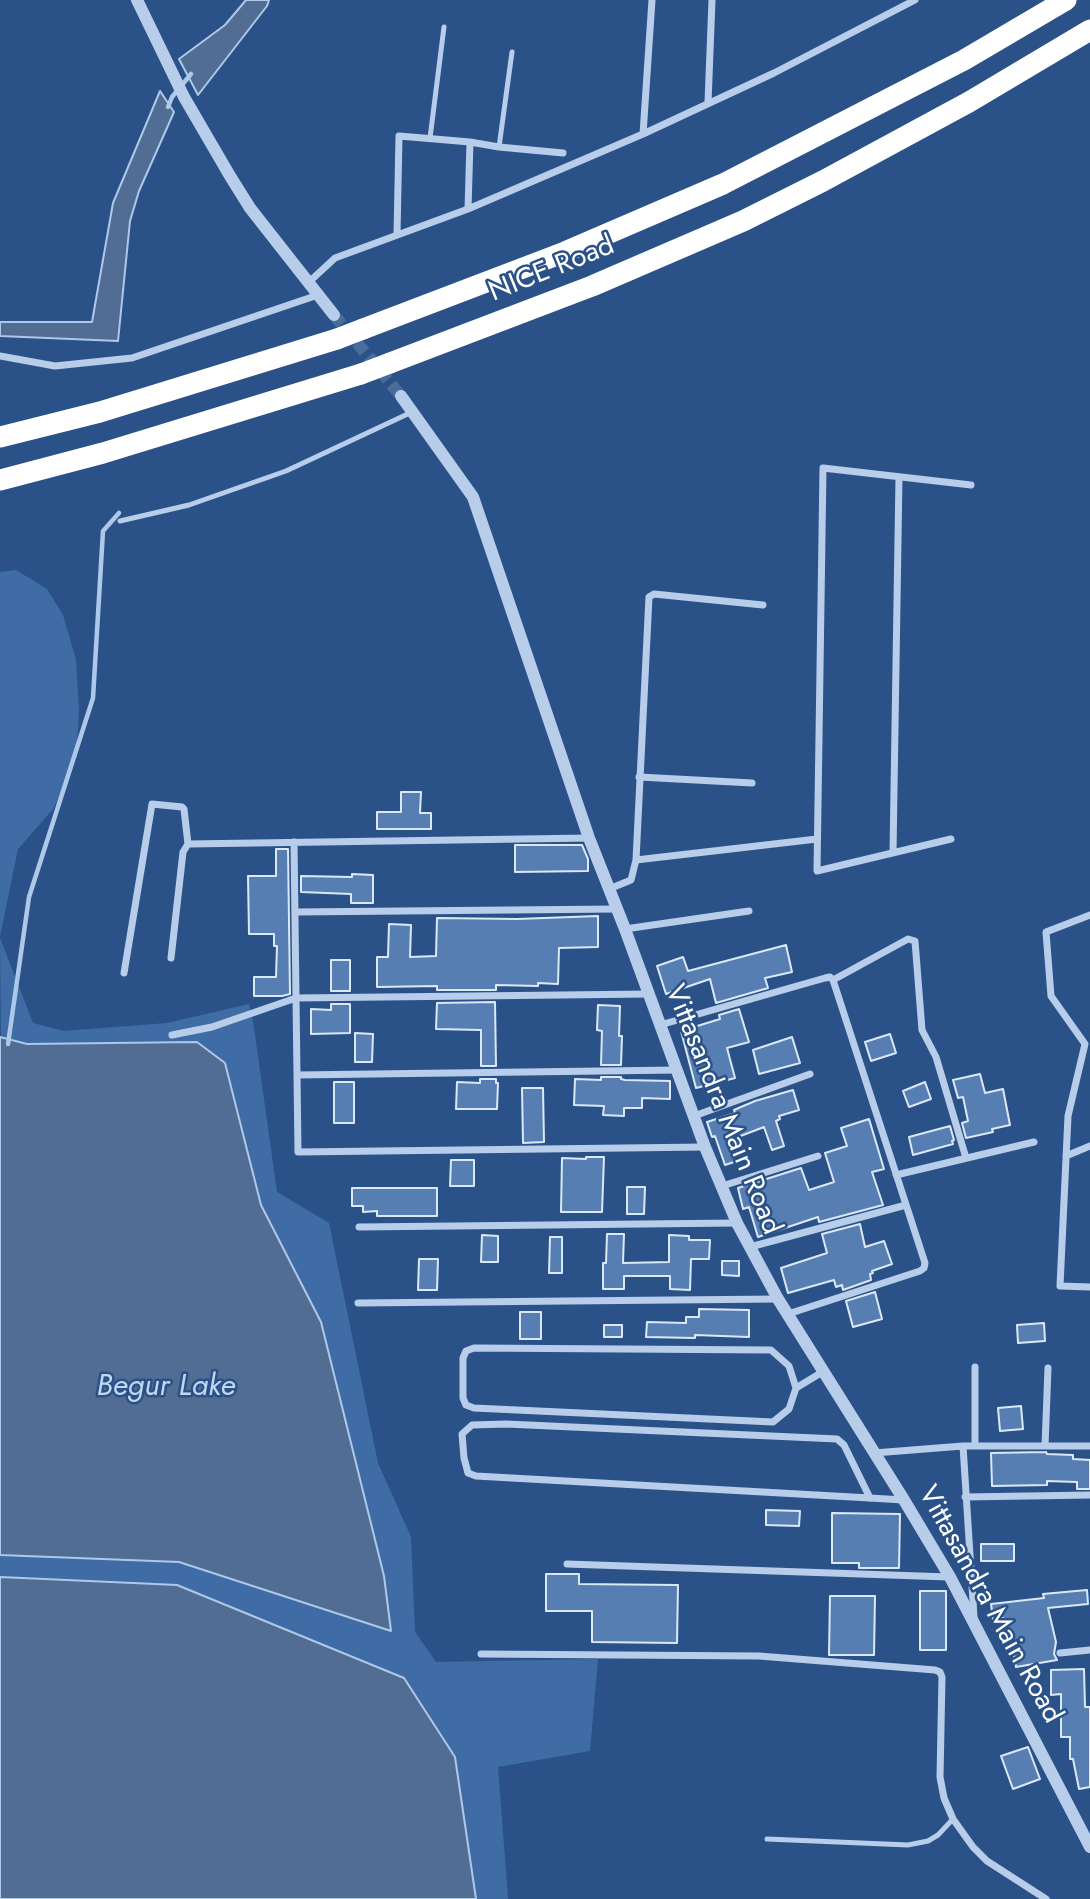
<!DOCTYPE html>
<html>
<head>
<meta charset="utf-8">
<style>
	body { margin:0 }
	canvas { display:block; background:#2a5289 }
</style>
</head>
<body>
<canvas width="1090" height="1899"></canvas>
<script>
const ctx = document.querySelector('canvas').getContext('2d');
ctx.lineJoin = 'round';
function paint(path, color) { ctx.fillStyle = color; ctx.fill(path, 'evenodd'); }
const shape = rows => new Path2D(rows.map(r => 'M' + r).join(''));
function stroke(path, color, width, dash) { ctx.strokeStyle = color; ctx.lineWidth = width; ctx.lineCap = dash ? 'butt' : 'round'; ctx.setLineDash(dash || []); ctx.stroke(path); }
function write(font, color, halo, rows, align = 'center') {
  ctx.font = font + ' Jost,sans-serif'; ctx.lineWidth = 5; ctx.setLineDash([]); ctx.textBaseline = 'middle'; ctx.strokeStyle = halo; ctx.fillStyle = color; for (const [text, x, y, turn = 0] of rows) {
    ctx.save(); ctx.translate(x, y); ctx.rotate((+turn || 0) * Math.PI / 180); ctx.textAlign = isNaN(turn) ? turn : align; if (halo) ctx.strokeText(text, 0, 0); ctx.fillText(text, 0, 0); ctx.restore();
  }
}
paint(shape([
	[16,570,47,589,63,615,76,660,79,711,77,745,65,786,53,809,18,849,0,936,0,572],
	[0,938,33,1023,64,1031,167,1023,249,1004,253,1021,277,1192,329,1223,378,1463,411,1537,415,1632,436,1662,598,1659,590,1751,498,1767,508,1899,476,1899,455,1757,177,1585,0,1577,0,1555,179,1562,391,1630,384,1576,321,1322,261,1205,225,1063,27,1044,1,1038]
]), '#3f6ca5');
const water = shape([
	[246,0,269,0,267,6,198,95,179,59,225,25,246,0],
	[160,91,174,112,139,191,130,221,118,341,0,336,0,322,92,322,113,203,160,91],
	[0,1037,27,1044,197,1042,225,1063,261,1205,321,1322,384,1576,391,1631,179,1562,0,1555,0,1037],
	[0,1577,177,1585,404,1678,455,1757,476,1899,0,1899,0,1577]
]);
paint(water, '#516d94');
stroke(water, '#adc8e9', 2);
stroke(shape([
	[168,107,172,97,191,74],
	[8,1044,29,897,93,698,103,531,119,513]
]), '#adc8e9', 4.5);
const building = shape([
	[401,792,421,792,420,813,431,813,431,829,377,829,377,812,401,812,401,792],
	[515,845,582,845,588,859,588,871,515,872,515,845],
	[276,849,288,849,290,994,282,996,254,996,254,977,276,977,277,946,274,946,274,934,249,934,248,876,276,876,276,849],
	[352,874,373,875,373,903,351,903,351,894,301,892,301,876,352,877,352,874],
	[598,916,598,947,559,948,558,984,538,983,538,986,496,985,496,990,437,990,437,986,377,987,377,957,388,957,389,924,411,925,410,957,436,956,437,918,517,919,598,916],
	[786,945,792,972,765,978,768,988,716,1003,710,979,666,994,657,966,683,957,688,971,786,945],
	[331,960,350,960,350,991,331,991,331,960],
	[495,1002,496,1066,481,1066,481,1030,436,1029,437,1003,495,1002],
	[331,1004,350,1004,350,1033,311,1034,311,1009,331,1010,331,1004],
	[598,1005,620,1006,619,1036,622,1036,621,1065,601,1065,602,1031,597,1030,598,1005],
	[739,1009,749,1042,727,1048,735,1078,696,1088,681,1031,720,1019,719,1015,739,1009],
	[355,1033,373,1034,372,1062,355,1062,355,1033],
	[890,1034,896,1053,871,1061,865,1042,890,1034],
	[792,1037,800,1063,759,1074,753,1050,792,1037],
	[980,1074,985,1093,1003,1089,1010,1125,992,1129,993,1132,966,1138,962,1123,968,1121,963,1097,958,1098,953,1080,980,1074],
	[601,1077,621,1077,621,1079,625,1080,670,1081,670,1099,642,1098,642,1108,624,1108,624,1116,603,1115,604,1106,574,1105,575,1079,601,1080,601,1077],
	[480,1079,496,1079,496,1083,498,1083,497,1109,456,1109,457,1082,480,1083,480,1079],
	[334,1082,354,1082,354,1123,334,1123,334,1082],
	[925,1082,931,1099,909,1107,903,1091,925,1082],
	[522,1088,543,1088,544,1142,523,1143,522,1088],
	[793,1090,799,1110,779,1116,780,1119,776,1121,784,1146,772,1150,764,1127,738,1137,746,1158,725,1165,715,1136,712,1137,707,1122,735,1113,734,1110,755,1101,793,1090],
	[869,1119,884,1169,872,1172,883,1205,819,1222,818,1217,758,1237,749,1207,743,1209,738,1188,801,1168,809,1190,834,1182,825,1153,847,1146,841,1128,869,1119],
	[950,1126,954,1140,952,1141,953,1144,913,1155,909,1137,950,1126],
	[586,1157,604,1157,602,1212,561,1212,562,1158,586,1159,586,1157],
	[451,1160,474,1160,474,1186,450,1186,451,1160],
	[627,1187,645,1187,644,1214,627,1214,627,1187],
	[352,1188,437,1188,437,1216,377,1216,377,1211,363,1212,363,1206,352,1206,352,1188],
	[860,1224,865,1247,884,1241,892,1264,872,1271,873,1273,870,1274,871,1280,843,1290,842,1285,836,1287,834,1280,788,1293,781,1268,827,1253,822,1234,860,1224],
	[607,1234,624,1234,623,1263,669,1262,669,1235,689,1236,689,1240,710,1240,709,1259,691,1259,690,1290,670,1289,670,1276,624,1276,624,1289,603,1289,603,1263,606,1263,607,1234],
	[482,1235,498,1236,498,1262,481,1262,482,1235],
	[550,1237,562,1237,562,1273,549,1273,550,1237],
	[419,1259,438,1259,437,1290,418,1290,419,1259],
	[722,1261,739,1261,739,1276,722,1275,722,1261],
	[875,1292,882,1319,853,1327,846,1301,875,1292],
	[699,1309,749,1310,749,1337,695,1335,695,1338,646,1337,647,1322,686,1323,686,1317,699,1317,699,1309],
	[520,1312,541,1312,541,1339,520,1339,520,1312],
	[1044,1323,1045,1341,1018,1343,1017,1325,1044,1323],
	[604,1325,622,1325,622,1337,604,1337,604,1325],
	[1021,1406,1023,1429,1000,1431,998,1408,1021,1406],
	[1046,1452,1047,1454,1073,1455,1073,1459,1090,1460,1090,1489,1077,1489,1077,1482,1047,1481,1047,1485,992,1486,991,1453,1046,1452],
	[766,1510,800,1511,799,1526,766,1525,766,1510],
	[832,1513,900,1514,899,1568,859,1568,859,1563,832,1563,832,1513],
	[981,1544,1014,1544,1014,1561,981,1561,981,1544],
	[546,1574,579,1574,579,1584,678,1585,677,1643,592,1642,592,1611,546,1611,546,1574],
	[1087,1590,1088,1604,1048,1608,1056,1642,1054,1654,1057,1660,1016,1667,1013,1649,1009,1650,1003,1618,993,1619,991,1604,1044,1598,1043,1594,1087,1590],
	[920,1591,946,1591,946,1650,920,1650,920,1591],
	[830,1596,875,1596,874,1655,829,1655,830,1596],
	[1084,1669,1085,1707,1090,1707,1090,1787,1079,1789,1073,1759,1070,1759,1070,1737,1061,1737,1061,1694,1051,1695,1051,1670,1084,1669],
	[1028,1747,1040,1779,1013,1789,1001,1756,1028,1747]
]);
paint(building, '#567eb2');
stroke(building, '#dbe8f7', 2);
stroke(shape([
	[334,315,401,396]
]), '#4a6c9b', 12, [12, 6]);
stroke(shape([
	[430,138,444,27],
	[499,147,512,52],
	[120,521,189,505,286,471,412,412],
	[767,1839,908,1845,928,1841,938,1835,953,1819]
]), '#b8cde9', 5);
stroke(shape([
	[708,103,712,0],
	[643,134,652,0],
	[468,209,470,142],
	[397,235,399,136,470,142,499,147,563,153],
	[308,283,335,258,468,209,643,134,774,73,915,0],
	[0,356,55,366,132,358,318,295],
	[639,777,752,783],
	[951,839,817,871,823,468,971,485],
	[294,842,298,1152,705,1147],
	[893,853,899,477],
	[636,860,817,839],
	[609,889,631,880,636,860,649,597,654,594,763,605],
	[295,912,617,909],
	[1090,915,1046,932,1051,996,1085,1044,1068,1116,1060,1286,1090,1287],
	[625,929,749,911],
	[171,958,183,852,188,844,589,838],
	[124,973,152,804,182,807,184,809,188,844],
	[833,980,908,939,915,941,922,1030,936,1057,966,1158],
	[660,1025,825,978,830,977,833,980,925,1263,924,1268,920,1271,788,1314],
	[172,1035,212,1027,296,998,649,994],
	[297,1075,677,1070],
	[694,1116,810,1074],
	[1066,1156,1090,1146],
	[896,1175,1034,1142],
	[722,1186,818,1156],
	[359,1227,737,1223],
	[750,1247,906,1205],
	[358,1303,778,1299],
	[975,1367,975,1446],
	[796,1388,789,1409,773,1422,474,1408,466,1405,463,1398,463,1358,466,1351,474,1348,771,1350,789,1366,796,1388,824,1371],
	[963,1446,974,1617],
	[1045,1446,1048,1368],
	[874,1453,963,1446,1090,1446],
	[965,1497,1090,1495],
	[870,1498,844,1445,837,1439,506,1424,472,1425,462,1434,464,1458,468,1473,476,1476,870,1498,903,1500],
	[567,1564,949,1577],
	[1060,1653,1090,1650],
	[481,1654,759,1656,935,1670,940,1672,942,1677,940,1777,944,1798,953,1819,973,1847,987,1861,1046,1899]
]), '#b8cde9', 7);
stroke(shape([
	[137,0,184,97,230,176,250,208,334,315],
	[401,396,473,497,589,838,625,929,705,1147,737,1223,778,1299,904,1500,950,1577,1090,1847]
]), '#b8cde9', 12);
stroke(shape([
	[363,329,565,252,723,184,964,60,1066,0],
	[390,363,592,286,743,221,823,181,969,102,1090,30],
	[0,437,100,412,337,339],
	[0,480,103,453,361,374]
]), '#fff', 21);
stroke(shape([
	[337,339,363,329],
	[361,374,390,363]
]), '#fff', 21);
write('28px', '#fff', '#2a5289', [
	["NICE Road",552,270,-22],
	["Vittasandra Main Road",722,1110,68],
	["Vittasandra Main Road",989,1605,61]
]);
write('italic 30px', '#c4d7f0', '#2a5289', [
	["Begur Lake",166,1388]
]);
</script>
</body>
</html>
